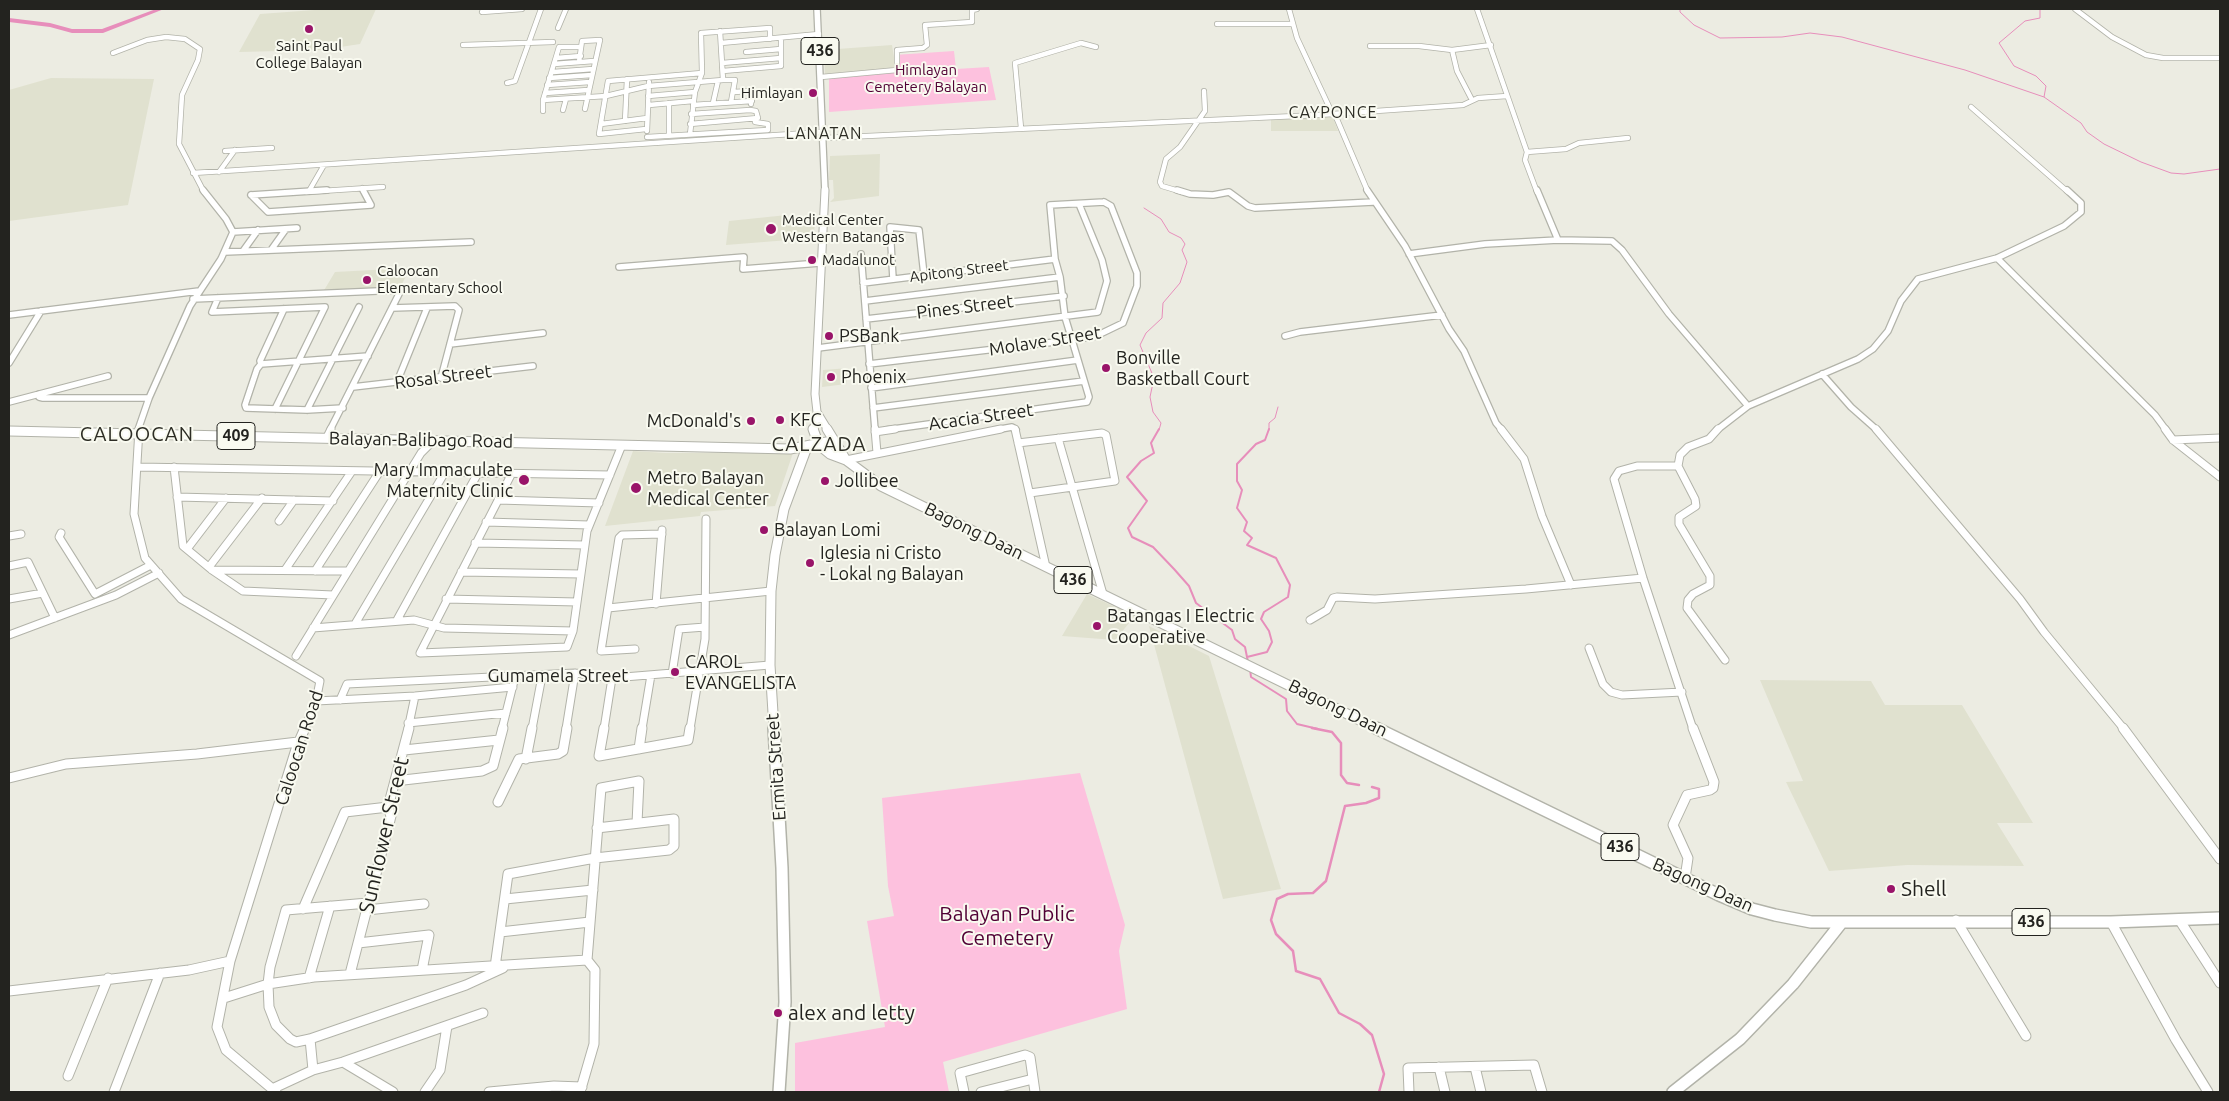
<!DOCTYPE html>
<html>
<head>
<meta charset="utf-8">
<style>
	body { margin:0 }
	#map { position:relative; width:2229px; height:1101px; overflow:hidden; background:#ecece2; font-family:Ubuntu,sans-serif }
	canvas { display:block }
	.frame { position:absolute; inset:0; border:10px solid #23231f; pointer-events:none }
</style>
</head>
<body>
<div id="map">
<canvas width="2229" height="1101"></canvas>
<div class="frame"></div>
</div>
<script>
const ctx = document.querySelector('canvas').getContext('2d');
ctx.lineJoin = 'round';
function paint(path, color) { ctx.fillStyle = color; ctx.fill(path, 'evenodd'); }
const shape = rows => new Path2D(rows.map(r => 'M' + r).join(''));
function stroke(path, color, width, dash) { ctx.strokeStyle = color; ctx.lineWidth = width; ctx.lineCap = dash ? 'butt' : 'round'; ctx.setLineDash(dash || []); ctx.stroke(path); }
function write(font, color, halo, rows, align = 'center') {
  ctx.font = font + ' Ubuntu,sans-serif'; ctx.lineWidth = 4; ctx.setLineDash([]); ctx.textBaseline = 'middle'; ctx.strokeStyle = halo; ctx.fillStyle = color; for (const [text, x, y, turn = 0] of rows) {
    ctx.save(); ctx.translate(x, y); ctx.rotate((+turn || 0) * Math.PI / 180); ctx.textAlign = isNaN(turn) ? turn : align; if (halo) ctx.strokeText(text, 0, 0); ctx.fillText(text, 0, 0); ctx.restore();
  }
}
paint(shape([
	[328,9,376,9,360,44,321,50,239,52,260,14],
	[892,45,896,69,825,76,824,50],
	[51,78,154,79,128,205,9,221,9,90],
	[1332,115,1338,131,1271,131,1271,118],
	[880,154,879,196,830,202,834,198,833,180,829,180,830,156],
	[787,215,787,219,815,218,814,238,726,245,729,221],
	[410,268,400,288,323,292,335,272],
	[849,368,846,384,822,387,823,370],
	[633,451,665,453,793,453,775,506,701,512,700,516,605,526],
	[1087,594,1135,616,1115,640,1062,636],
	[1149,626,1209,656,1281,889,1223,899],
	[1760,680,1871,681,1885,705,1962,705,2033,823,1997,823,2024,866,1907,865,1829,871,1786,782,1803,781]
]), '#e0e1cf');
paint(shape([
	[954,51,956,69,989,67,996,100,829,112,829,75,896,69,894,55],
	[1080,773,1125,925,1119,951,1127,1009,943,1062,949,1092,795,1092,795,1043,885,1027,867,921,894,916,888,886,882,798]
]), '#fdc1de');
stroke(shape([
	[1680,9,1680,12,1694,25,1720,38,1782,37,1810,33,1842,37,1965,70,2044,97],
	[2040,9,2040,18,2025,21,1999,43,2014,66,2036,76,2046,86,2044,97,2081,123,2087,132,2104,144,2141,162,2171,173,2184,174,2220,169],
	[1144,208,1161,219,1169,232,1181,238,1185,244,1182,250,1187,262,1180,283,1163,303,1162,318,1146,333,1140,345,1154,378,1150,397,1153,412,1161,423,1159,430],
	[1269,430,1269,423,1275,418,1278,407]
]), '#e78ebb', 1);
stroke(shape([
	[1159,429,1151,443,1154,453,1141,461,1127,477,1147,501,1128,528,1132,537,1153,547,1174,569,1189,586,1196,603,1232,630,1235,639,1245,647,1248,662],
	[1247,657,1267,652,1272,642,1269,631,1261,619,1264,612,1288,597,1290,585,1276,558,1247,545,1252,538,1244,531,1247,522,1237,508,1242,490,1237,481,1237,464,1256,444,1265,440,1269,429],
	[1250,669,1251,677,1286,699,1287,711,1297,724,1318,729]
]), '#e78ebb', 2);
stroke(shape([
	[1312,728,1332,732,1341,743,1341,775,1347,783,1359,785],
	[1372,787,1379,789,1379,798,1366,803,1345,806,1326,881,1313,893,1288,894,1277,899,1271,920,1276,934,1293,951,1296,971,1320,979,1339,1013,1360,1024,1372,1035,1384,1074,1379,1092]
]), '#e78ebb', 2.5);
paint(shape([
	[156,9,164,9,103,33,72,33,50,27,9,22,9,18,50,23,72,29,102,29,156,9]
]), '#e78ebb');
const minorFar3 = shape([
	[484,9,482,12,522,9],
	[1289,9,1297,38,1332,113,1336,117,1368,192],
	[1477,9,1527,152,1525,160,1537,192],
	[2075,9,2112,37,2146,55,2163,58,2220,58],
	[1217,24,1292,24],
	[558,28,566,9],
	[721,43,819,34],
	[463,45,553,42],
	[1370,46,1419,46,1452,50,1457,71,1472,100],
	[1452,50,1491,45],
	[746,52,781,49],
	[113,53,147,40,166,37,185,39,200,49,198,60,182,95,179,144,204,192],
	[556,58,581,56],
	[579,62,582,41,600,40,585,109],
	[722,63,781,58],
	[554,64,594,61],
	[723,71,781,66,781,38],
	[553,72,593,69],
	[821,77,897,70,897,50,923,48,927,45,925,25,972,22,972,10,977,9],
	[549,78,592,75],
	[723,80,735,80,731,102],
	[507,83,515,81,541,9],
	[547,85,590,82],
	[733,92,752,91,751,104],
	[545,93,588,90],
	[648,96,695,92],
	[543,100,606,96,648,86,723,80,720,31],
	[669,103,669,135],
	[713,103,718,81],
	[649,105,693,101],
	[693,105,752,101],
	[1971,107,2068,192],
	[563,110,566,99],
	[543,111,543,100,559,47,580,47],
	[625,121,627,79],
	[601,124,647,118],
	[690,124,758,118,756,111,750,110,691,114],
	[1021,128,1015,63,1081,43,1096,47],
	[646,129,599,134,608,81,702,73],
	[647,131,649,82],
	[690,134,695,92,702,73,701,33,770,28,770,39],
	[647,137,768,130,768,124,755,122,755,120],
	[824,138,1318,115,1463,105,1478,98,1507,96],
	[225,151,272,148],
	[1527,152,1566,149,1579,143,1628,138],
	[219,172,235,150],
	[193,173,823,132],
	[362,188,364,192],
	[309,191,324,165],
	[306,192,383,187],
	[1182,192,1162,186,1160,182,1166,159,1180,147,1205,111,1204,91]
]);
const minorFar2 = shape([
	[1177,190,1190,194,1213,195,1229,192,1248,206,1255,208,1373,202],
	[1367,190,1405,246,1449,329,1464,351,1496,423,1502,430],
	[1537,190,1558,240],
	[251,195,268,212,371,205,363,190],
	[251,195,327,190],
	[1104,202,1111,206,1137,273,1137,286,1123,323,1096,336,1072,340,1065,317,1060,277,1055,259,1050,205,1104,202],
	[233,232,297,228],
	[271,250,286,229],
	[243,251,258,230],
	[225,252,471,242],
	[861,254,875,430],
	[1409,254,1485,244,1558,240,1612,241,1622,250,1669,314,1748,406],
	[1997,258,2155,415,2166,430],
	[619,267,744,257,743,269,820,263],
	[893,279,890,227,919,230,924,275],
	[863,283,1055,259],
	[218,298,212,312,325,307,275,409],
	[193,299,401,290,330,430],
	[865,301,1060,277],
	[392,308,455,306,459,310,441,378],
	[284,309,260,361,261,364,257,369,245,405,246,408,307,410,343,408],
	[9,315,199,291],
	[866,319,1064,296],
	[1285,336,1300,332,1442,315],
	[450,344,543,333],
	[818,348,1098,312,1107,281,1102,260,1079,204],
	[9,363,41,311],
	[261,364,368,356],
	[869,364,1072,340],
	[1822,374,1851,407,1877,430],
	[397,382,427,308],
	[353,387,533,366],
	[871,388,1078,360],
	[39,394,39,397,43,398,149,398],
	[9,402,108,376],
	[873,408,1084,381],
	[307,410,359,307],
	[138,430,149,398,190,306,221,259,233,232,226,219,203,190],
	[886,430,1087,402,1089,397,1072,340],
	[995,430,1012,427,1016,430],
	[1717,430,1748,406,1858,359,1873,349,1888,331,1901,301,1918,279,1997,258,2064,226,2081,212,2081,203,2067,190]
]);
const minorFar1 = shape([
	[139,429,134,514,145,558,181,599,320,681,316,701,304,729],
	[875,429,877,453],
	[1015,429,1046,567],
	[1501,429,1524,459,1542,516,1571,585],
	[1718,429,1709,439,1688,447,1680,455,1678,466,1695,499,1696,506,1679,517,1679,524,1710,576,1710,585,1693,594,1688,600,1687,608,1725,660],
	[1876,429,2020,599,2044,632,2124,729],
	[2165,429,2173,440,2220,477],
	[875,432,895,429],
	[327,437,331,429],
	[1058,438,1103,594],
	[2173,440,2220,438],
	[1018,443,1102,433,1106,435,1115,481,1030,493],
	[846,460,1001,429],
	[1678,466,1637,466,1619,471,1614,479,1643,578,1693,729],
	[138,467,610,475],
	[174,467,183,546,212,570,243,591,333,595],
	[512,473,420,653,567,647,573,631,587,531,622,445],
	[177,497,333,501],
	[498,500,599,503],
	[279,521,294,500],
	[486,522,589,525],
	[61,533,59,537,95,594,151,565],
	[9,536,21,534],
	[475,543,585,545],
	[187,549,226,498],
	[9,566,28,562,55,618],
	[209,567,262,498],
	[212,570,348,571],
	[285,570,352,471],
	[315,571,380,471],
	[461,572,581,574],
	[9,599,43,593],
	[446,599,577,602],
	[656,604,662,530],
	[608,608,771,591],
	[397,620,478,473],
	[1310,620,1327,610,1333,598,1337,597,1375,599,1526,589,1643,578],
	[355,624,445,472],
	[313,628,414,620,444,628,573,631],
	[9,635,116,595,159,573],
	[1589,648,1603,684,1611,692,1622,695,1682,692],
	[635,649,601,651,619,538,622,535,662,534],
	[296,656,421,453,434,440],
	[672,674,679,629,705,627],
	[340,700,347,684,575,673,612,678,770,665],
	[316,701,415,696,513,687],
	[408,723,506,713],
	[408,729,415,696],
	[502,729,515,677],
	[532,729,542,676],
	[566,729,575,673],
	[604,729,612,678],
	[642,729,651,675],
	[690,729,705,639,706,519]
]);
const minor = shape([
	[604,728,599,756,688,740,690,728],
	[2123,728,2220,859],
	[639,749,642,728],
	[404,750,499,740],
	[526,759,532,728],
	[9,778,66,764,197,754,298,742],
	[395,781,482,771,493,766,503,728],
	[498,802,519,759,558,754,563,751,567,728],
	[1685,878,1688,858,1673,825,1687,795,1710,790,1713,788,1714,782,1693,728],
	[505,899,593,890],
	[368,903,286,910,270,967,268,984,269,1007,276,1025,290,1039,296,1042,310,1039,466,985,503,968],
	[303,909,345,812,388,807],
	[367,910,424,904],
	[1956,920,2026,1036],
	[2180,921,2220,983],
	[2111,922,2176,1040,2208,1092],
	[500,932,590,922],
	[358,943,429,935,422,970],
	[587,960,601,788,639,781,637,823],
	[495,967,508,874,595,858,669,850,674,846,674,819,597,828],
	[350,974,391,816,388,807,409,728],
	[309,978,330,906],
	[9,991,189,970,230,961],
	[224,998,268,984,314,977,587,960,595,970,594,1044,580,1092],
	[310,1039,313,1070],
	[343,1062,393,1092],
	[1439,1067,1445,1092],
	[1475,1067,1481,1092],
	[68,1076,108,978],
	[272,1089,313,1070,343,1062,483,1013],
	[114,1092,160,973],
	[276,1092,226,1050,217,1027,230,961,297,746,305,728],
	[425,1092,440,1070,447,1026],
	[489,1092,554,1086,582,1087],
	[964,1092,960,1073,1025,1055,1030,1057,1035,1092],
	[981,1092,1033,1079],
	[1409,1092,1408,1068,1534,1065,1542,1092]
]);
const majorFar3 = shape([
	[817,9,825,192]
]);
const majorFar2 = shape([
	[825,190,815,394,817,412,828,430],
	[814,430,817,412]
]);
const majorFar1 = shape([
	[813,429,819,445,830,454,846,460,881,486,1378,729],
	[827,429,846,460],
	[9,431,790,449,832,441],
	[774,729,770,665,771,591,775,555,784,509,807,447]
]);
const major = shape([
	[774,728,782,868,785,1002,779,1092],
	[1376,728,1719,895,1752,909,1775,915,1811,922,2111,922,2220,918],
	[1673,1092,1740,1039,1793,984,1842,922]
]);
stroke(minorFar3, '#b2b3a9', 6);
stroke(minorFar2, '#b2b3a9', 8);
stroke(minorFar1, '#b2b3a9', 9);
stroke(minor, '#b2b3a9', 11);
stroke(majorFar3, '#b2b3a9', 8);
stroke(majorFar2, '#b2b3a9', 9);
stroke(majorFar1, '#b2b3a9', 11);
stroke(major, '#b2b3a9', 14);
stroke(minorFar3, '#fff', 4.5);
stroke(minorFar2, '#fff', 5.5);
stroke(minorFar1, '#fff', 7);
stroke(minor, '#fff', 9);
stroke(majorFar3, '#fff', 5.5);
stroke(majorFar2, '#fff', 7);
stroke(majorFar1, '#fff', 9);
stroke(major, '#fff', 11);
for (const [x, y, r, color] of [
	[309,29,5,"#991469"],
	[813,93,5,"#991469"],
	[771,229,6,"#991469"],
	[812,260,5,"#991469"],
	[367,280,5,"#991469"],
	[829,336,5,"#991469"],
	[1106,368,5,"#991469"],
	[831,377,5,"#991469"],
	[780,420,5,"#991469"],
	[751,421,5,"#991469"],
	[524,480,6,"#991469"],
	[825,481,5,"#991469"],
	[636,488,6,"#991469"],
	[764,530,5,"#991469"],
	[810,563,5,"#991469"],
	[1097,626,5,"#991469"],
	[675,672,5,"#991469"],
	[1891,889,5,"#991469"],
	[778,1013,5,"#991469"]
]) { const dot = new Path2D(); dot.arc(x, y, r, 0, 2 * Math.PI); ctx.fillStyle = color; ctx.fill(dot); stroke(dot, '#f9faf0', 2); }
write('15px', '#23231f', '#f9faf0', [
	["Saint Paul",309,46,"center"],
	["College Balayan",309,63,"center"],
	["Himlayan",803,93,"right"],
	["Medical Center",782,220],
	["Western Batangas",782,237],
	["Madalunot",822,260],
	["Caloocan",377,271],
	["Elementary School",377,288]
], 'left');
write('15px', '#510035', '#f9faf0', [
	["Himlayan",926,70],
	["Cemetery Balayan",926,87]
]);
write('15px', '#23231f', '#f9faf0', [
	["Apitong Street",959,271,-7]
]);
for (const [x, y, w] of [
	[820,51,38],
	[236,436,38],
	[1073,580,38],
	[1620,847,38],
	[2031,922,38]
]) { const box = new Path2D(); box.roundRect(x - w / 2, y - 13.5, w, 27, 4); ctx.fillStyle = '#f9faf0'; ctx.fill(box); stroke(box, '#23231f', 1); }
write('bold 16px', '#23231f', null, [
	["436",820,51],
	["409",236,436],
	["436",1073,580],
	["436",1620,847],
	["436",2031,922]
]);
ctx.letterSpacing = '1px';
write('16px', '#2d2d25', '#f9faf0', [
	["CAYPONCE",1333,113],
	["LANATAN",824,134]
]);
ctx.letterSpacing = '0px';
write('18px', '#23231f', '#f9faf0', [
	["Pines Street",965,307,-7],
	["Molave Street",1045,341,-9],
	["Rosal Street",443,377,-7],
	["Acacia Street",981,417,-8],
	["Balayan-Balibago Road",421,440,1],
	["Bagong Daan",974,531,26],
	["Gumamela Street",558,676],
	["Bagong Daan",1338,708,26],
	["Caloocan Road",299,748,-72],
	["Ermita Street",776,767,-94],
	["Bagong Daan",1703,885,24]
]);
write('18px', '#23231f', '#f9faf0', [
	["PSBank",839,336],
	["Bonville",1116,358],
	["Basketball Court",1116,379],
	["Phoenix",841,377],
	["KFC",790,420],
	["McDonald's",741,421,"right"],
	["Mary Immaculate",513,470,"right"],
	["Maternity Clinic",513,491,"right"],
	["Metro Balayan",647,478],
	["Medical Center",647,499],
	["Jollibee",835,481],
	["Balayan Lomi",774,530],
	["Iglesia ni Cristo",820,553],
	["- Lokal ng Balayan",820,574],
	["Batangas I Electric",1107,616],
	["Cooperative",1107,637],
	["CAROL",685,662],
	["EVANGELISTA",685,683]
], 'left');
ctx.letterSpacing = '1px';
write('20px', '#2d2d25', '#f9faf0', [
	["CALOOCAN",137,434],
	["CALZADA",819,444]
]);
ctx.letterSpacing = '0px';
write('21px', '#23231f', '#f9faf0', [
	["Sunflower Street",384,835,-77]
]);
write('21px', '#23231f', '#f9faf0', [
	["Shell",1901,889],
	["alex and letty",788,1013]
], 'left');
write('21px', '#510035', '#f9faf0', [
	["Balayan Public",1007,914],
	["Cemetery",1007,938]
]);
</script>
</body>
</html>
